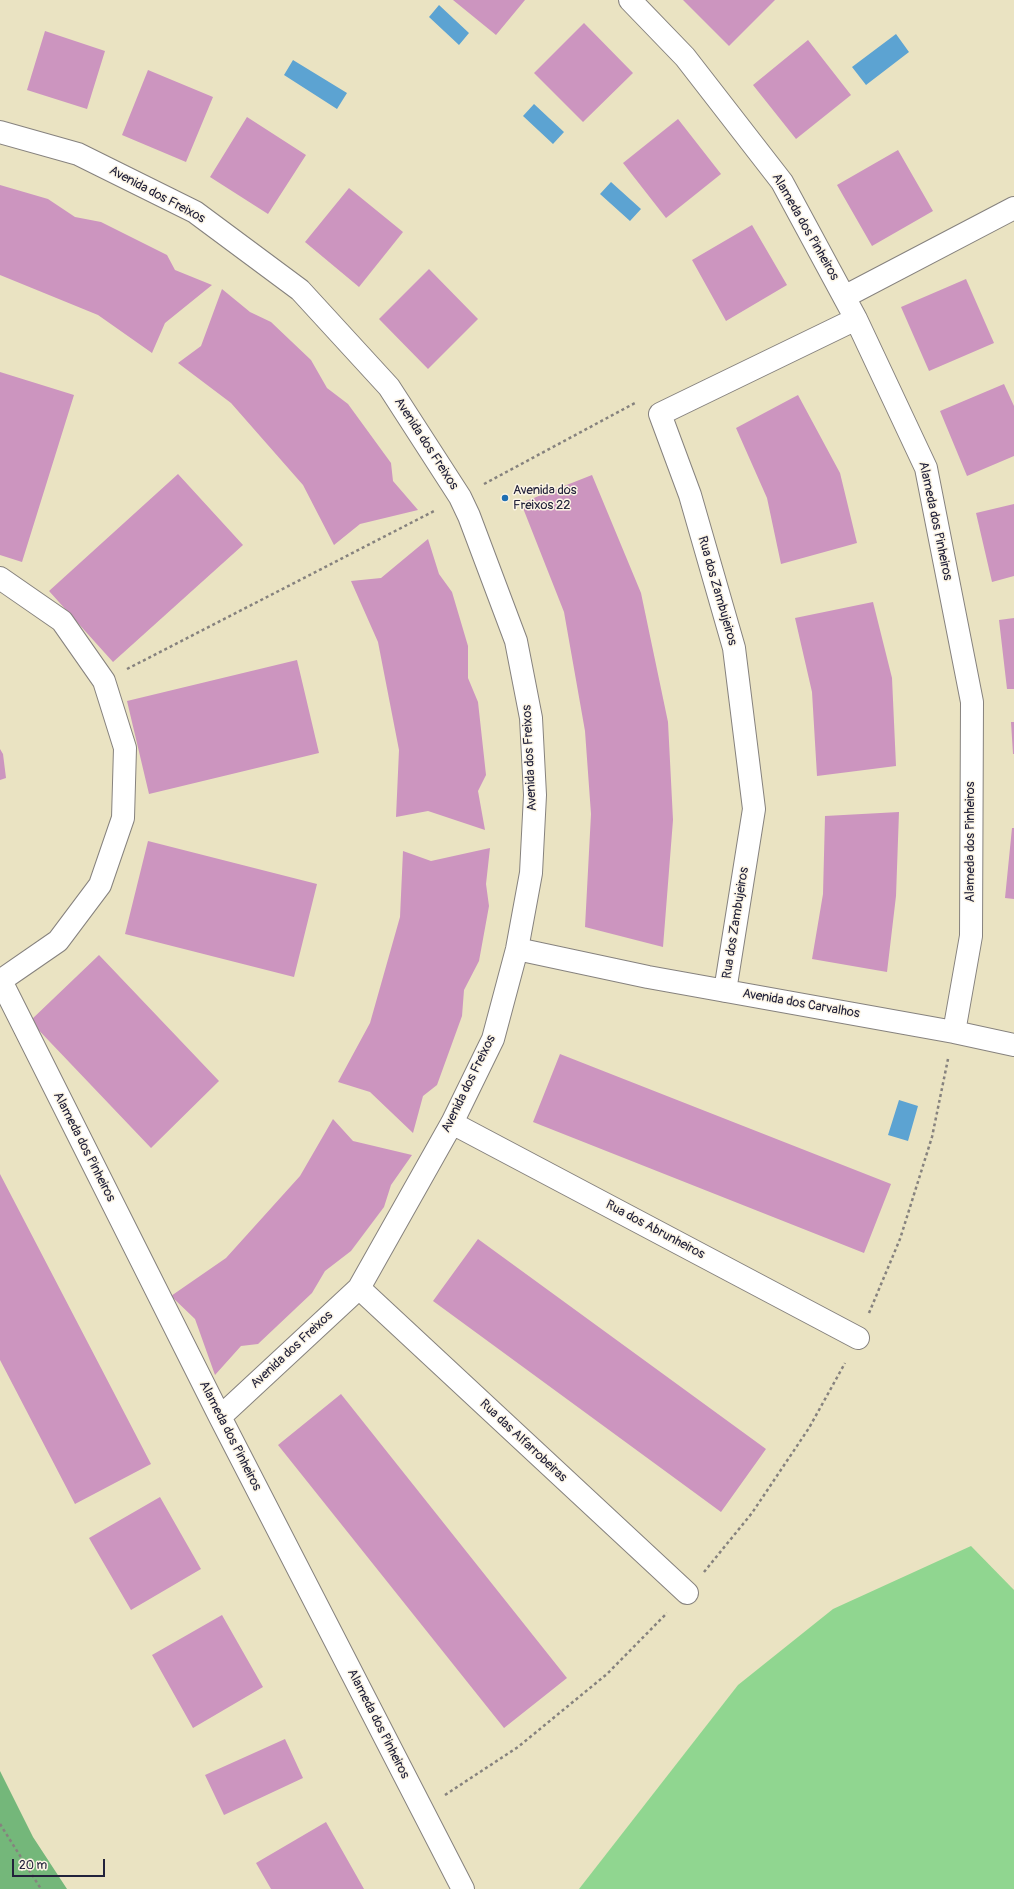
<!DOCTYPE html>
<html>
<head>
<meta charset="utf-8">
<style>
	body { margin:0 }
	#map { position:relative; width:1014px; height:1889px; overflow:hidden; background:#eae3c2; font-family:Pangolin,sans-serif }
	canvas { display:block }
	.scale { position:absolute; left:12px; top:1859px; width:93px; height:18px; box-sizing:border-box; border:2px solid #22223b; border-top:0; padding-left:5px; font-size:12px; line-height:14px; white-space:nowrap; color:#22223b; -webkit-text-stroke:3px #fcf5e5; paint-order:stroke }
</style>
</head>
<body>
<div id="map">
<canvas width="1014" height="1889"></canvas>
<div class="scale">20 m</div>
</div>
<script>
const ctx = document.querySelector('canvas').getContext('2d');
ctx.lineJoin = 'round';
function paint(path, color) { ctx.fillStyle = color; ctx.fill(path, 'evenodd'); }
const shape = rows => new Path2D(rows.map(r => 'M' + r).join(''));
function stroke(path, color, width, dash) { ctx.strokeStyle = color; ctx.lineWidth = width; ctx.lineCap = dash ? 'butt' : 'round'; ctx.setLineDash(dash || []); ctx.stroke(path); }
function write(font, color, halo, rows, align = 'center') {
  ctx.font = font + ' Pangolin,sans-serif'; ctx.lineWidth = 3; ctx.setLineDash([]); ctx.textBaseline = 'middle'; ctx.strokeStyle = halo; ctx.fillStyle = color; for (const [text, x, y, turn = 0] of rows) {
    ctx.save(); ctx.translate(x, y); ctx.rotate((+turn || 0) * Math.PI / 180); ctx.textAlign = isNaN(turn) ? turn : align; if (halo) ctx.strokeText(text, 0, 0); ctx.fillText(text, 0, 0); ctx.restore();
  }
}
paint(shape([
	[971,1546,1014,1590,1014,1889,579,1889,738,1685,833,1609]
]), '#90d690');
paint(shape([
	[0,1771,33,1837,67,1889,0,1889]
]), '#74b77a');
paint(shape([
	[439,5,469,33,459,45,429,17],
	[896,34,909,52,866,85,852,67],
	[293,60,347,93,337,109,284,75],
	[534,104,564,132,553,144,523,116],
	[611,182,641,209,630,221,600,194],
	[899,1100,918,1106,908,1141,888,1135]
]), '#5ca3d2');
paint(shape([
	[453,0,525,0,496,35],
	[683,0,775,0,729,46],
	[584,23,633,73,583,122,534,73],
	[45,31,105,51,87,109,27,90],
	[808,40,851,95,796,139,753,85],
	[148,70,213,97,186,162,122,135],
	[247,117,306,155,268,214,210,177],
	[678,119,721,174,666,218,623,163],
	[898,150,933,211,872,246,837,185],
	[0,185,48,199,75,217,101,222,167,255,175,270,212,285,165,323,152,353,98,315,0,275],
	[349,188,403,232,359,287,305,242],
	[752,225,787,285,726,321,692,260],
	[429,269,478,319,428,369,379,319],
	[966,279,994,343,929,371,901,307],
	[222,289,250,312,271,322,311,360,327,388,348,404,391,463,393,481,418,510,360,524,334,545,303,485,231,403,178,363,201,346],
	[0,372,74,395,22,562,0,555],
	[1004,384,1014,406,1014,456,967,476,940,411],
	[798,395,840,473,857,543,781,564,767,498,736,428],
	[178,474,243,545,113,662,49,591],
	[592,475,641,593,668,722,673,820,663,947,585,927,591,814,585,731,564,612,521,503],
	[1014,504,1014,576,992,582,976,513],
	[428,539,439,574,452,592,468,646,468,678,478,702,486,775,478,791,485,830,428,811,396,817,399,750,378,642,351,581,381,578],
	[873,602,892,678,896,766,817,776,812,692,795,618],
	[1014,618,1014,689,1007,689,999,620],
	[297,660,319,753,149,794,127,701],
	[1011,722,1014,722,1014,754,1013,754],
	[0,749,3,754,6,778,0,780],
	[899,812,896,896,887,972,812,959,823,894,825,816],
	[1012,828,1014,828,1014,899,1005,898],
	[148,841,317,884,294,977,125,934],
	[490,848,486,884,489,906,479,961,464,990,462,1016,437,1085,423,1096,413,1133,370,1092,338,1082,370,1023,400,917,403,851,431,861],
	[99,955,219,1081,151,1148,30,1021],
	[560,1054,891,1184,864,1253,533,1122],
	[333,1119,353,1141,412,1155,391,1185,384,1207,351,1251,325,1271,312,1293,258,1344,241,1346,215,1375,195,1319,171,1296,226,1258,300,1176],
	[0,1174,151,1464,75,1504,0,1360],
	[478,1239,766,1449,721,1512,433,1301],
	[341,1394,567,1678,504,1728,278,1445],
	[160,1497,201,1569,131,1610,89,1538],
	[222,1615,263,1687,193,1728,152,1655],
	[285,1739,303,1778,224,1815,205,1775],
	[326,1822,364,1889,271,1889,256,1863]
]), '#cc95bf');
const minor = shape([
	[630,0,685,57,782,182,856,319,926,468,972,702,971,936,954,1032],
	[0,132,78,154,195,212,300,290,389,387,460,497,469,516,516,641,531,718,535,795,531,873,517,949,493,1039,452,1123,359,1288,220,1417],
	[844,297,1014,208],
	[0,578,62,621,104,681,125,748,123,818,100,885,58,941,0,981],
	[517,949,648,977,954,1032,1014,1045],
	[1,981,220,1417,463,1889],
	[725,991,754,809,734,648,690,495,660,414,856,319],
	[452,1123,858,1338],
	[359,1288,687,1593]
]);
stroke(minor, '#86827e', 24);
stroke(shape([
	[484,484,635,403],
	[127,669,436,510],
	[869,1313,900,1239,932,1137,948,1059],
	[704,1572,752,1513,809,1428,845,1363],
	[445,1795,518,1747,607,1674,667,1613],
	[0,1824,41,1889]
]), '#86827e', 2.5, [3, 3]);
stroke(minor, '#fff', 22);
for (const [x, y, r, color] of [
	[505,498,4,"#1f6fb2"]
]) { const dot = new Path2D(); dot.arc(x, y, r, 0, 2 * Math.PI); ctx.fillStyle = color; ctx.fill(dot); stroke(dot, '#fcf5e5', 1.5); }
write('13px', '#22223b', '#fcf5e5', [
	["Avenida dos Freixos",157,195,28],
	["Alameda dos Pinheiros",805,227,60],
	["Avenida dos Freixos",426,444,57],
	["Alameda dos Pinheiros",935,521,78],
	["Rua dos Zambujeiros",717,591,74],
	["Avenida dos Freixos",530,758,-93],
	["Alameda dos Pinheiros",971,842,-90],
	["Rua dos Zambujeiros",736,923,-81],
	["Avenida dos Carvalhos",801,1004,10],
	["Avenida dos Freixos",469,1084,-64],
	["Alameda dos Pinheiros",84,1147,63],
	["Rua dos Abrunheiros",655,1230,28],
	["Avenida dos Freixos",292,1350,-43],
	["Alameda dos Pinheiros",230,1436,63],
	["Rua das Alfarrobeiras",523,1441,43],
	["Alameda dos Pinheiros",378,1724,63]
]);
write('13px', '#22223b', '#fcf5e5', [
	["Avenida dos",513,491],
	["Freixos 22",513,506]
], 'left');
</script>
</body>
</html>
